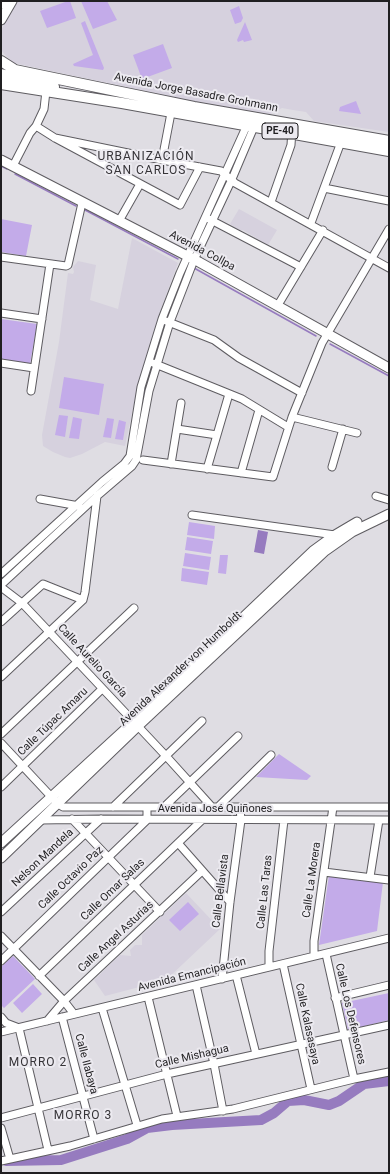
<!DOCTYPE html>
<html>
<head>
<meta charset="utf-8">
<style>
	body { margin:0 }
	#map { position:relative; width:390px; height:1174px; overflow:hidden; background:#dfdde3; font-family:Roboto,sans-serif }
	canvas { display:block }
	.frame { position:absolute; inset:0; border:2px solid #201f21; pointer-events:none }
</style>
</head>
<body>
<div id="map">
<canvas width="390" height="1174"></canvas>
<div class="frame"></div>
</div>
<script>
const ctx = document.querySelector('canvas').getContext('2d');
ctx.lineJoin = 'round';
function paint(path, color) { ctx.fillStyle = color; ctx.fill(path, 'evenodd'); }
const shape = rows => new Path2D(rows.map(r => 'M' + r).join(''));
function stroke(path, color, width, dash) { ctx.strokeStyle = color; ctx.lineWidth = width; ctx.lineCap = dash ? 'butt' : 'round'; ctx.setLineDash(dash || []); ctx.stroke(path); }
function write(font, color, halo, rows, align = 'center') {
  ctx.font = font + ' Roboto,sans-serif'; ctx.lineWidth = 4; ctx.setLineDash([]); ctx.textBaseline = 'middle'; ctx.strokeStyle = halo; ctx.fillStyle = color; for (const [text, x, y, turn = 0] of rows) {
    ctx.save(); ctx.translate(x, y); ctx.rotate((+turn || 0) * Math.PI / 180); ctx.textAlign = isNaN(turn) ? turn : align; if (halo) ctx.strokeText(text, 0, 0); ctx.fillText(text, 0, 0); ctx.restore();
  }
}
paint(shape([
	[18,1,389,1,389,132,314,121,306,112,293,110,282,108,270,114,206,104,14,63,5,55,2,51,1,47,1,30],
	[239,209,277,230,268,245,243,230,238,230,230,224],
	[132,238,178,263,162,306,138,385,125,446,105,442,82,454,70,458,65,457,53,452,43,446,42,435,59,342,68,273,73,274,74,272,73,267,78,261,96,265,90,300,118,309],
	[186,893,220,929,166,980,105,996,94,980,120,955,131,956,130,950,135,945,142,945,142,935]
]), '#d6d1de');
paint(shape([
	[68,1,70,1,76,18,47,28,40,11],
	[81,1,107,1,117,20,93,29],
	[239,6,243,18,241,22,235,24,230,10],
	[85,21,104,68,103,70,74,66,73,64,93,55,81,23],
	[245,22,252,40,244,42,243,40,238,42,237,40],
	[163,44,172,68,142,79,133,55],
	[356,101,361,114,339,111,340,107],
	[1,219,32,225,26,256,1,252],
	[1,319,37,324,30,364,1,359],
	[64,377,104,384,99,415,59,408],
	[59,415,68,416,65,437,55,435],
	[73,417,82,419,79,439,69,438],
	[107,418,114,419,111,438,103,437],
	[119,420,126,422,123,440,115,439],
	[189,522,215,526,214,539,187,535],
	[187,537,213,541,211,554,185,550],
	[185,553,211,557,209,570,183,566],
	[220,555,228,555,226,574,218,573],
	[182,568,209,572,207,585,181,581],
	[279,754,311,776,307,780,256,777],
	[329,875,383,882,377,931,319,945],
	[188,902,199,914,180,931,169,920],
	[13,956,35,979,4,1008,1,1005,1,967],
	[33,984,42,994,22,1013,13,1003],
	[389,993,389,1020,348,1030,342,1003]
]), '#c3abe9');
paint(shape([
	[258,530,268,532,264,554,254,552]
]), '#967bbf');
stroke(shape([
	[1,166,7,169],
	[15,174,76,206],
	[85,210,178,259],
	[194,268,316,336],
	[330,344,389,376]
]), '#967bbf', 1.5);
stroke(shape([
	[6,1161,61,1160,127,1139,147,1128,172,1125,261,1120,274,1113,288,1101,304,1100,329,1105,339,1101,364,1084,389,1081]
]), '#967bbf', 10);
const minor = shape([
	[36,126,55,138,180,205,200,167],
	[55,138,162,160,221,171,235,183,389,268],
	[162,160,171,113],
	[13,166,30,133,36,126,44,109,46,91],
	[324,188,389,201],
	[271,202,291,145,292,129],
	[209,219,301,267],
	[119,221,140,184],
	[311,223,341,142],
	[1,257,66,266,68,265,82,203],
	[278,305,323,230],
	[1,313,42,319],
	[166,321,214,340,239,358,302,393],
	[1,363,34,368],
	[153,363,242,399,288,427],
	[31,391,50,264],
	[177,429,217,435],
	[357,433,292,417,322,343,389,229],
	[143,460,273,477,292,417],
	[171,464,181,403],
	[332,467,343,429],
	[207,469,229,394],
	[241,473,259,410],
	[376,496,389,500],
	[40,499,79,506],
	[192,515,335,535,336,537],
	[1,574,102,482,124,464,130,456,141,387,162,319,180,273,247,125],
	[1,585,97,496,132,466,136,460,149,391,170,322,194,260,232,179,254,127],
	[1,587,22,603,166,756,212,807],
	[1,622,43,584,83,600],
	[1,677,83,600,85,592,97,496],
	[1,734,134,608],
	[1,743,58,804,63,807,389,807],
	[1,787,102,689],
	[113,807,202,721],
	[164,807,238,736],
	[218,807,271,755],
	[72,819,160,912],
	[41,820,101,819,389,820],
	[178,843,230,902],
	[324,872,389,880],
	[370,877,379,820],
	[1,912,101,819],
	[1,936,64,1001,74,1014],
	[326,954,354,1079],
	[314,956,314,941,333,807],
	[1,961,147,820,147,807],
	[283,964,311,1089],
	[269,967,269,951,284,820],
	[236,975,256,1054],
	[39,976,202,820],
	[222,979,230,902,241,820,240,807],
	[196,985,214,1064,223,1111],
	[148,997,177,1116],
	[335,998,389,985],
	[102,1008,137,1125],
	[1,1017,6,1023,19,1028,48,1150],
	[62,1017,94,1139],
	[47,1021,64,1001,202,871],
	[1,1032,389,938],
	[1,1118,167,1074,389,1025],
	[1,1128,10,1159],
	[1,1161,70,1146,162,1119,233,1109,354,1079,389,1072]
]);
const major = shape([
	[1,4,4,1],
	[1,20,12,1],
	[1,160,199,262,389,368],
	[1,843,133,722,313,551,335,535,357,522],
	[1,858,138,726,325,551,352,532,389,514]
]);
const highway = shape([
	[1,61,15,70,121,92,194,107,389,141],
	[1,74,54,87],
	[1,84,122,103,389,151]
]);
stroke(minor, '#5e5c61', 9);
stroke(major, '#5e5c61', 11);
stroke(highway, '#5e5c61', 12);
stroke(minor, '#fff', 7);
stroke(major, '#fff', 9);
stroke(highway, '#fff', 10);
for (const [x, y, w] of [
	[280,131,36]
]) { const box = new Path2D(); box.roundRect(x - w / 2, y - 8, w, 16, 3); ctx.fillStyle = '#eceaf0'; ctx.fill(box); stroke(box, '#201f21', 1); }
write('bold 10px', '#201f21', null, [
	["PE-40",280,131]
]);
write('11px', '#201f21', '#eceaf0', [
	["Avenida Jorge Basadre Grohmann",196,93,11],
	["Avenida Collpa",202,251,28],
	["Calle Aurelio García",92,661,47],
	["Avenida Alexander von Humboldt",181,669,-43],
	["Calle Túpac Amaru",53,722,-44],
	["Avenida José Quiñones",215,809],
	["Nelson Mandela",43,858,-43],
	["Calle Octavio Paz",71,878,-44],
	["Calle La Morera",312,880,-82],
	["Calle Omar Salas",113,890,-44],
	["Calle Bellavista",221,891,-83],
	["Calle Las Taras",265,892,-84],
	["Calle Angel Asturias",116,937,-43],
	["Avenida Emancipación",192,975,-14],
	["Calle Los Defensores",350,1014,77],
	["Calle Kalasasaya",307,1024,78],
	["Calle Mishagua",192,1057,-13],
	["Calle Ilabaya",86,1064,75]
]);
ctx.letterSpacing = '1px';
write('12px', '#363438', '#eceaf0', [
	["URBANIZACIÓN",146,157],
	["SAN CARLOS",146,171],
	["MORRO 2",38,1063],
	["MORRO 3",83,1116]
]);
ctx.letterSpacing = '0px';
</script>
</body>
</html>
